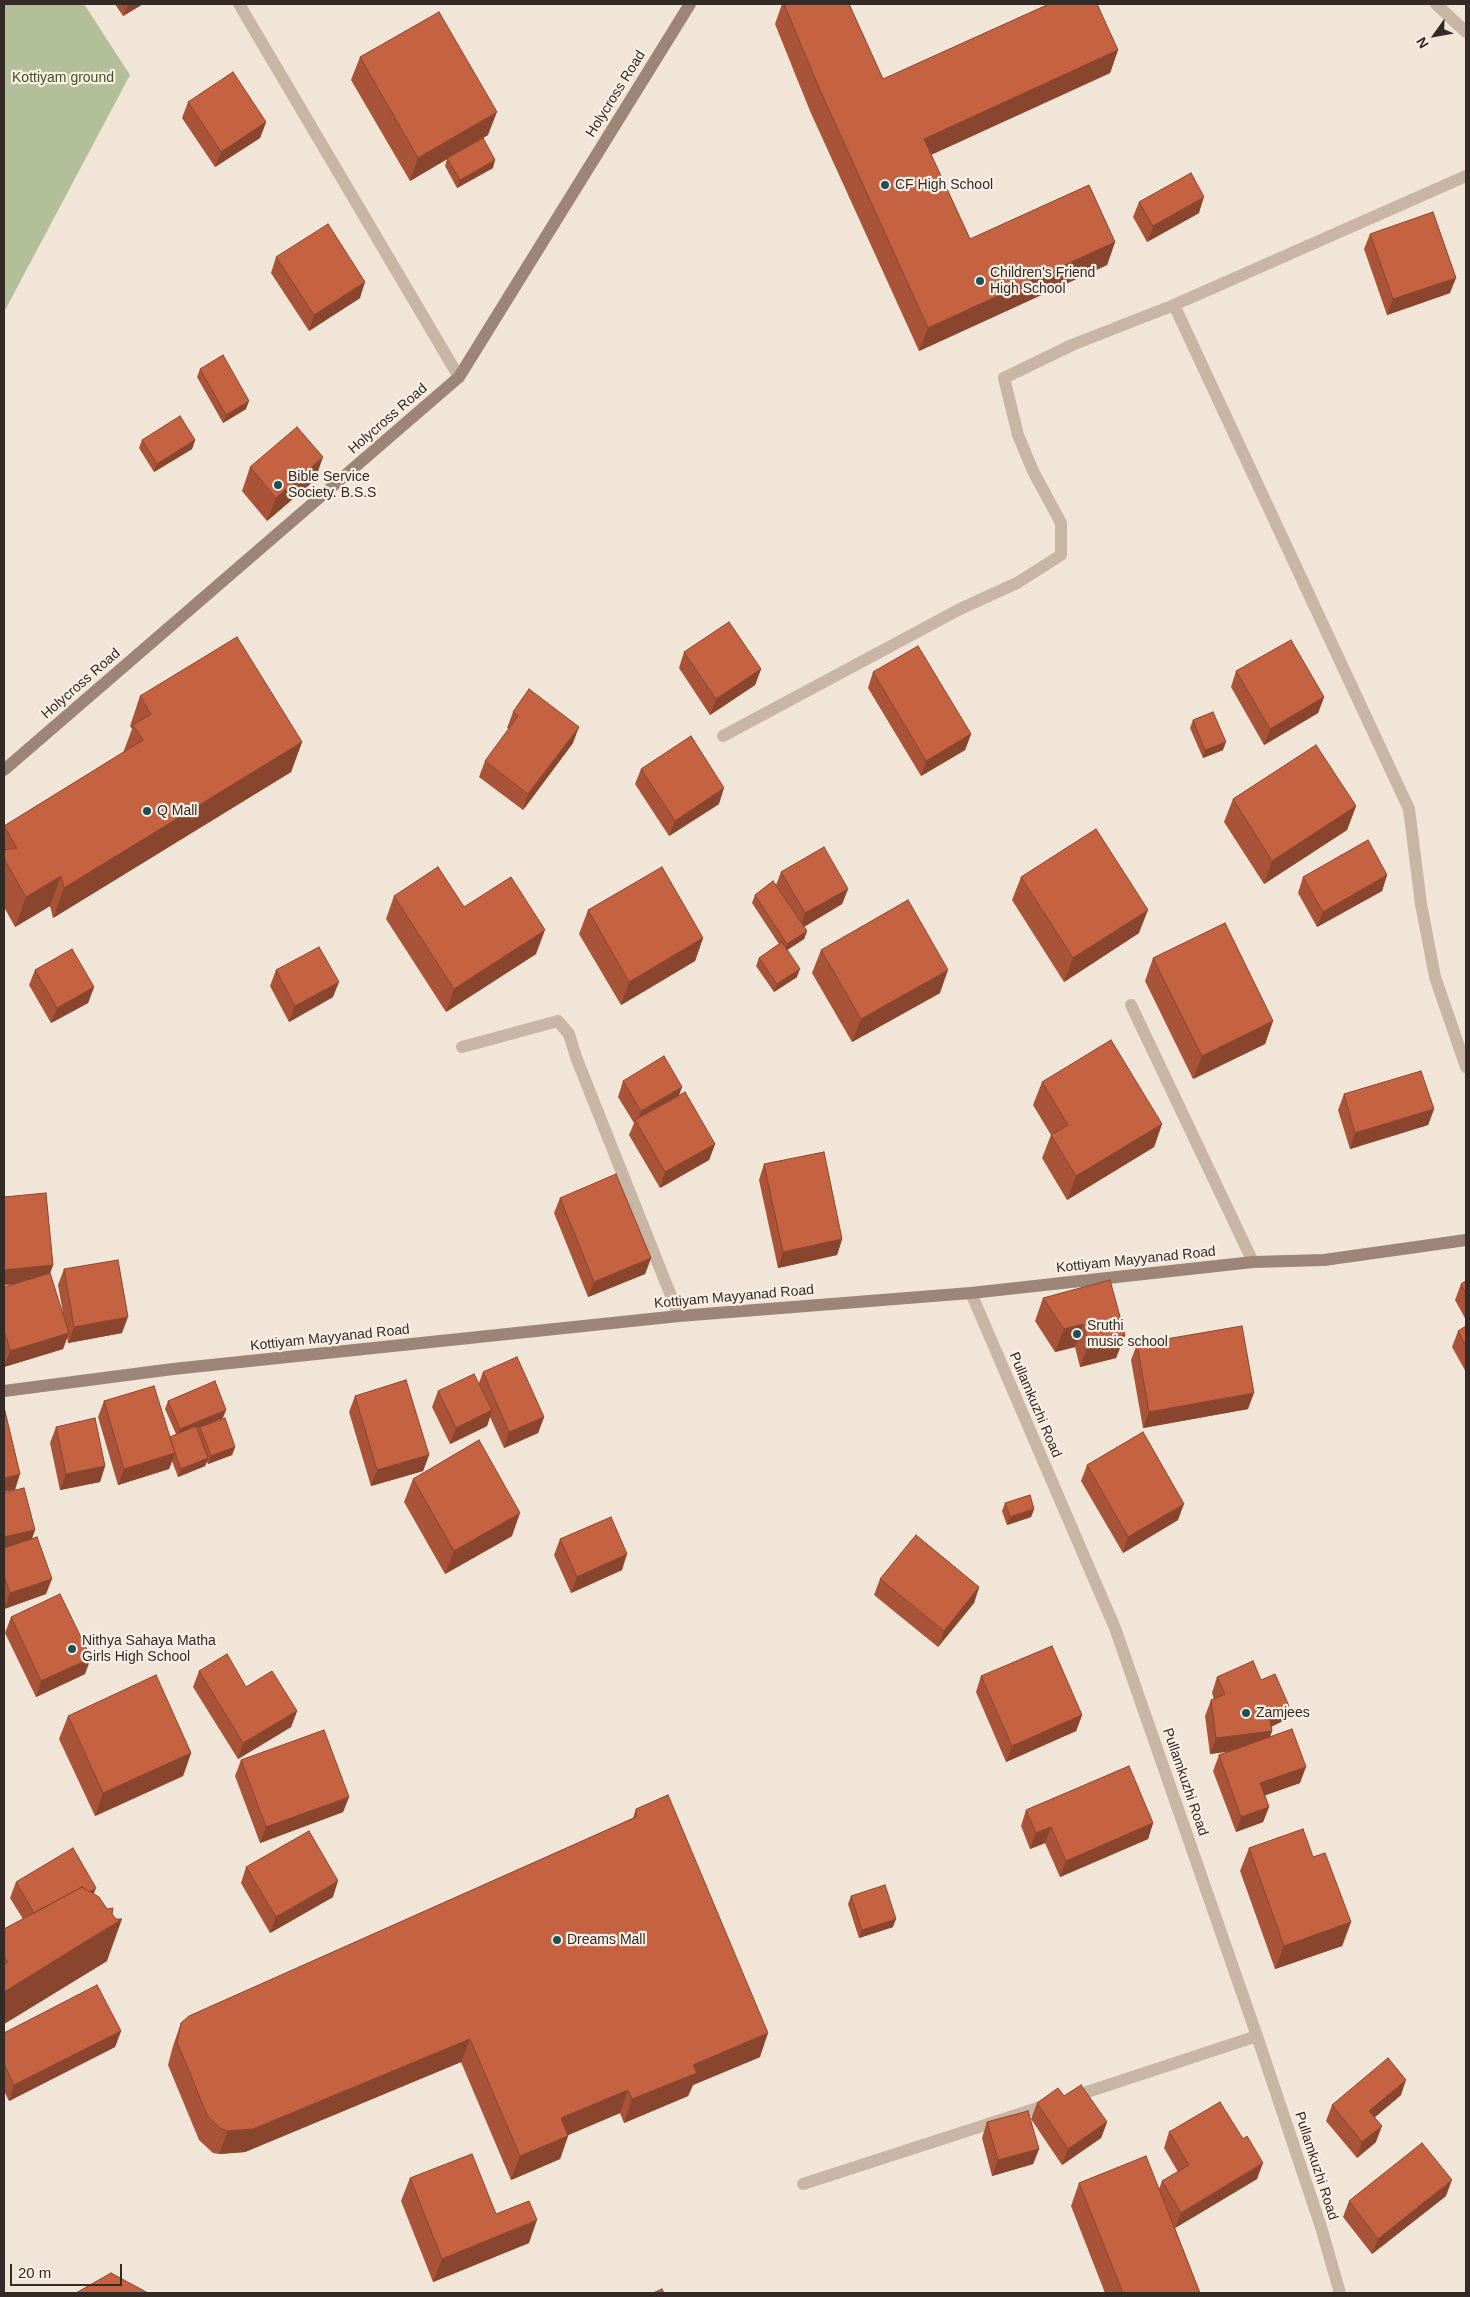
<!DOCTYPE html>
<html>
<head>
<meta charset="utf-8">
<style>
	body { margin:0 }
	#map { position:relative; width:1470px; height:2297px; overflow:hidden; background:#f1e5d8; font-family:Helvetica,sans-serif }
	canvas { display:block }
	.frame { position:absolute; inset:0; border:5px solid #342a26; pointer-events:none }
	.north { position:absolute; left:1410px; top:10px; width:50px; height:50px; -webkit-text-stroke:4px #f9efe4; paint-order:stroke; rotate:238deg; font-size:14px; font-weight:700; line-height:20px; text-align:center; color:#342a26 }
	.north::after { content:''; display:block; margin:auto; width:18px; height:22px; background:#342a26; clip-path:polygon(50% 0,100% 100%,50% 72%,0 100%) }
	.scale { position:absolute; left:10px; top:2264px; width:112px; height:22px; box-sizing:border-box; border:2px solid #342a26; border-top:0; padding-left:6px; font-size:15px; line-height:18px; white-space:nowrap; color:#342a26; -webkit-text-stroke:4px #f9efe4; paint-order:stroke }
</style>
</head>
<body>
<div id="map">
<canvas width="1470" height="2297"></canvas>
<div class="frame"></div>
<div class="north">N</div>
<div class="scale">20 m</div>
</div>
<script>
const ctx = document.querySelector('canvas').getContext('2d');
ctx.lineJoin = 'round';
function paint(path, color) { ctx.fillStyle = color; ctx.fill(path, 'evenodd'); }
const shape = rows => new Path2D(rows.map(r => 'M' + r).join(''));
function stroke(path, color, width, dash) { ctx.strokeStyle = color; ctx.lineWidth = width; ctx.lineCap = dash ? 'butt' : 'round'; ctx.setLineDash(dash || []); ctx.stroke(path); }
function write(font, color, halo, rows, align = 'center') {
  ctx.font = font + ' Helvetica,sans-serif'; ctx.lineWidth = 4.5; ctx.setLineDash([]); ctx.textBaseline = 'middle'; ctx.strokeStyle = halo; ctx.fillStyle = color; for (const [text, x, y, turn = 0] of rows) {
    ctx.save(); ctx.translate(x, y); ctx.rotate((+turn || 0) * Math.PI / 180); ctx.textAlign = isNaN(turn) ? turn : align; if (halo) ctx.strokeText(text, 0, 0); ctx.fillText(text, 0, 0); ctx.restore();
  }
}
paint(shape([
	[4,4,84,4,130,75,4,312]
]), '#b2bf98');
stroke(shape([
	[462,1047,558,1021,569,1034,576,1057,679,1316],
	[971,1293,1115,1628,1257,2036,1321,2227,1340,2293],
	[1072,2097,1257,2036],
	[803,2184,1050,2104]
]), '#c8b5a4', 12);
stroke(shape([
	[239,4,459,377],
	[1436,4,1466,32],
	[1174,305,1409,809,1421,904,1435,977,1466,1067],
	[723,736,960,609,1017,583,1061,555,1061,523,1033,471,1018,435,1004,378,1072,345,1174,305,1466,176],
	[1131,1005,1253,1262]
]), '#c8b5a4', 12);
stroke(shape([
	[4,770,459,377,690,4],
	[4,1391,173,1369,679,1316,971,1293,1253,1262,1324,1260,1466,1240]
]), '#9c8476', 12);
paint(shape([
	[115,4,143,4,123,16],
	[782,4,849,4,883,79,1118,50,1110,73,931,155,970,239,1115,242,1107,265,919,351,810,111,775,24],
	[360,57,488,135,483,138,493,168,457,188,445,166,447,159,410,181,351,80],
	[188,102,266,122,260,138,215,167,182,118],
	[1139,202,1199,213,1147,242,1133,217],
	[1370,234,1450,293,1387,315,1364,249],
	[276,257,360,298,309,331,271,273],
	[200,369,246,409,223,423,197,377],
	[142,440,195,440,192,449,154,472,139,448],
	[250,467,315,480,267,521,242,491],
	[684,652,761,669,755,685,710,715,679,668],
	[1236,671,1324,697,1318,713,1264,745,1231,687],
	[873,672,971,734,965,750,921,776,868,688],
	[140,696,302,742,291,772,53,918,50,906,15,927,4,907,4,826,123,753,132,729,130,726],
	[513,712,573,743,523,810,479,777,485,761,509,729,507,728],
	[1193,720,1223,750,1203,758,1190,728],
	[641,769,719,804,669,836,635,784],
	[1233,799,1356,806,1347,830,1264,884,1224,822],
	[781,872,848,889,842,904,804,927,807,931,804,939,787,950,797,977,774,992,756,966,759,958,779,944,752,903,755,895,776,885],
	[1387,875,1382,891,1317,927,1298,893,1303,877],
	[1021,877,1139,933,1064,982,1012,900],
	[394,896,464,907,536,954,446,1012,386,919],
	[588,910,703,938,695,961,621,1005,579,934],
	[821,950,940,993,852,1042,812,973],
	[1153,958,1273,1021,1265,1044,1193,1079,1145,981],
	[35,970,94,987,88,1003,51,1023,29,985],
	[276,970,333,997,289,1022,270,986],
	[623,1081,682,1087,679,1095,715,1144,709,1160,660,1188,629,1135,634,1123,618,1097],
	[1042,1082,1162,1124,1154,1147,1067,1200,1042,1158,1051,1135,1033,1105],
	[1344,1094,1434,1109,1428,1125,1350,1149,1338,1110],
	[764,1164,842,1239,837,1255,778,1268,759,1180],
	[4,1197,53,1265,50,1273,64,1319,58,1285,64,1269,122,1333,68,1343,67,1337,63,1349,4,1367,4,1287,13,1284,4,1285],
	[560,1198,651,1258,645,1274,588,1297,554,1213],
	[1466,1281,1466,1320,1455,1300,1461,1284],
	[1043,1298,1125,1335,1116,1358,1080,1367,1075,1347,1055,1352,1035,1321],
	[1466,1326,1466,1372,1452,1347,1458,1331],
	[1137,1344,1248,1409,1143,1428,1131,1360],
	[483,1372,544,1417,538,1433,504,1448,490,1417,487,1426,450,1444,432,1407,438,1391,479,1383],
	[355,1396,429,1455,423,1471,371,1486,349,1412],
	[104,1401,170,1437,176,1434,165,1409,168,1401,223,1418,211,1423,235,1447,232,1455,208,1464,207,1462,205,1466,178,1477,172,1461,169,1469,118,1485,98,1417],
	[56,1427,105,1466,100,1482,60,1490,50,1443],
	[1087,1465,1178,1520,1123,1553,1081,1481],
	[413,1479,512,1536,445,1574,404,1502],
	[4,1493,35,1530,32,1538,46,1594,4,1609],
	[1005,1503,1034,1509,1031,1517,1007,1525,1002,1511],
	[560,1539,622,1570,571,1593,554,1555],
	[880,1579,979,1587,974,1603,938,1647,874,1595],
	[11,1617,85,1674,36,1697,5,1633],
	[199,1671,246,1687,297,1711,291,1727,238,1759,193,1687],
	[981,1676,1082,1715,1076,1731,1006,1762,976,1692],
	[1217,1677,1261,1680,1283,1721,1271,1727,1272,1731,1270,1737,1300,1783,1265,1795,1269,1807,1263,1822,1236,1832,1213,1771,1219,1755,1229,1751,1210,1754,1205,1716,1211,1700,1214,1699,1212,1693],
	[68,1716,191,1753,183,1776,95,1816,59,1739],
	[241,1760,349,1797,343,1812,260,1843,235,1776],
	[636,1809,760,2057,693,2085,688,2096,624,2123,620,2113,568,2135,568,2136,560,2159,511,2180,461,2062,245,2152,219,2154,213,2153,199,2140,168,2065,173,2046,181,2023,633,1818],
	[1026,1810,1153,1823,1148,1839,1060,1877,1045,1843,1030,1849,1021,1826],
	[1249,1848,1313,1857,1351,1922,1342,1946,1275,1969,1240,1871],
	[246,1867,333,1897,270,1933,241,1883],
	[16,1882,94,1894,107,1961,4,2024,4,1929,23,1919,10,1898],
	[851,1896,893,1927,859,1938,848,1904],
	[121,2031,115,2047,9,2101,4,2091,4,2033],
	[1401,2095,1374,2118,1376,2142,1357,2158,1326,2121,1332,2105],
	[1064,2096,1107,2122,1101,2138,1062,2165,1031,2119,1037,2103],
	[987,2122,1039,2149,1033,2164,992,2176,982,2138],
	[1169,2132,1257,2179,1175,2228,1200,2293,1105,2293,1071,2206,1079,2183,1159,2189,1162,2181,1178,2172,1164,2148],
	[410,2178,496,2214,529,2243,433,2282,401,2201],
	[1446,2196,1372,2254,1343,2217,1349,2201]
]), '#a95438');
paint(shape([
	[128,4,143,4,123,16],
	[1118,50,1110,73,915,162,924,139],
	[497,112,488,135,410,181,418,158],
	[266,122,260,138,215,167,221,152],
	[495,160,493,168,457,188,460,180],
	[1204,197,1199,213,1147,242,1153,226],
	[1115,242,1107,265,919,351,928,328],
	[1456,278,1450,293,1387,315,1393,299],
	[365,282,360,298,309,331,314,315],
	[249,401,246,409,223,423,226,415],
	[195,440,192,449,154,472,157,464],
	[323,457,315,480,267,521,276,498],
	[761,669,755,685,710,715,716,699],
	[1324,697,1318,713,1264,745,1270,729],
	[579,727,573,743,523,810,528,794],
	[971,734,965,750,921,776,926,761],
	[302,742,291,772,53,918,64,888],
	[1226,742,1223,750,1203,758,1205,750],
	[724,788,719,804,669,836,675,821],
	[1356,806,1347,830,1264,884,1272,861],
	[1387,875,1382,891,1317,927,1323,912],
	[61,876,50,906,15,927,26,897],
	[848,889,842,904,800,929,805,913],
	[1148,910,1139,933,1064,982,1073,958],
	[545,930,536,954,446,1012,454,989],
	[807,931,804,939,784,952,787,944],
	[703,938,695,961,621,1005,629,982],
	[800,969,797,977,774,992,777,984],
	[948,970,940,993,852,1042,861,1019],
	[339,982,333,997,289,1022,295,1006],
	[94,987,88,1003,51,1023,57,1008],
	[1273,1021,1265,1044,1193,1079,1202,1056],
	[682,1087,676,1103,637,1123,641,1111],
	[1434,1109,1428,1125,1350,1149,1355,1133],
	[1162,1124,1154,1147,1067,1200,1076,1176],
	[715,1144,709,1160,660,1188,665,1172],
	[842,1239,837,1255,778,1268,783,1252],
	[651,1258,645,1274,588,1297,594,1282],
	[53,1265,47,1281,4,1285,4,1270],
	[128,1317,122,1333,68,1343,74,1327],
	[1083,1324,1075,1347,1055,1352,1064,1329],
	[69,1333,63,1349,4,1367,10,1351],
	[1125,1335,1116,1358,1080,1367,1089,1344],
	[1254,1393,1248,1409,1143,1428,1149,1412],
	[226,1410,223,1418,177,1437,180,1429],
	[492,1410,487,1426,450,1444,456,1428],
	[544,1417,538,1433,504,1448,509,1432],
	[235,1447,232,1455,208,1464,211,1456],
	[175,1453,169,1469,118,1485,124,1469],
	[429,1455,423,1471,371,1486,377,1470],
	[208,1458,205,1466,178,1477,181,1469],
	[105,1466,100,1482,60,1490,66,1474],
	[20,1474,15,1490,4,1492,4,1478],
	[1184,1504,1178,1520,1123,1553,1128,1537],
	[1034,1509,1031,1517,1007,1525,1010,1517],
	[520,1513,512,1536,445,1574,454,1551],
	[35,1530,29,1546,4,1552,4,1537],
	[627,1554,622,1570,571,1593,577,1577],
	[52,1579,46,1594,4,1609,10,1593],
	[979,1587,974,1603,938,1647,944,1631],
	[91,1658,85,1674,36,1697,41,1681],
	[1289,1706,1283,1721,1263,1730,1269,1714],
	[297,1711,291,1727,238,1759,243,1743],
	[1082,1715,1076,1731,1006,1762,1012,1746],
	[1272,1731,1266,1747,1210,1754,1216,1738],
	[191,1753,183,1776,95,1816,103,1793],
	[1306,1767,1300,1783,1255,1799,1260,1783],
	[349,1797,343,1812,260,1843,266,1827],
	[1269,1807,1263,1822,1236,1832,1241,1817],
	[1153,1823,1148,1839,1060,1877,1066,1861],
	[1051,1827,1045,1843,1030,1849,1036,1833],
	[338,1881,333,1897,270,1933,276,1917],
	[96,1888,90,1904,39,1922],
	[122,1919,107,1961,4,2024,4,1992],
	[896,1919,893,1927,859,1938,862,1930],
	[1351,1922,1342,1946,1275,1969,1284,1946],
	[121,2031,115,2047,9,2101,14,2085],
	[768,2033,760,2057,693,2085,688,2096,624,2123,632,2099,693,2065],
	[470,2039,461,2062,245,2152,219,2154,228,2131],
	[1406,2080,1401,2095,1363,2127,1369,2111],
	[628,2090,620,2113,552,2142,561,2118],
	[1107,2122,1101,2138,1062,2165,1068,2149],
	[1382,2126,1376,2142,1357,2158,1362,2142],
	[568,2136,560,2159,511,2180,520,2156],
	[1039,2149,1033,2164,992,2176,998,2160],
	[1263,2163,1257,2179,1175,2228,1181,2213],
	[1452,2180,1446,2196,1372,2254,1378,2239],
	[537,2220,529,2243,433,2282,442,2259]
]), '#8a452e');
const building = shape([
	[784,4,849,4,883,79,1049,4,1097,4,1118,50,924,139,970,239,1089,185,1115,242,928,328,819,88,784,4],
	[439,12,497,112,418,158,360,57,439,12],
	[233,72,266,122,221,152,188,102,233,72],
	[483,138,495,160,460,180,447,158,483,138],
	[1191,173,1204,197,1153,226,1139,202,1191,173],
	[1433,212,1456,278,1393,299,1370,234,1433,212],
	[328,224,365,282,314,315,276,257,328,224],
	[223,355,249,401,226,415,200,369,223,355],
	[180,416,195,440,157,464,142,440,180,416],
	[297,427,323,457,276,498,250,467,297,427],
	[729,622,761,669,716,699,684,652,729,622],
	[237,637,302,742,64,888,61,876,26,897,4,859,4,850,17,848,4,826,143,740,133,725,151,714,140,696,237,637],
	[1291,640,1324,697,1270,729,1236,671,1291,640],
	[918,646,971,734,926,761,873,672,918,646],
	[529,689,579,727,528,794,485,761,518,716,513,712,529,689],
	[1213,712,1226,742,1205,750,1193,720,1213,712],
	[691,736,724,788,675,821,641,769,691,736],
	[1316,745,1356,806,1272,861,1233,799,1316,745],
	[1096,829,1148,910,1073,958,1021,877,1096,829],
	[1368,840,1387,875,1323,912,1303,877,1368,840],
	[824,847,848,889,805,913,781,872,824,847],
	[438,867,464,907,511,877,545,930,454,989,394,896,438,867],
	[662,867,703,938,629,982,588,910,662,867],
	[773,881,807,931,787,944,755,895,773,881],
	[908,900,948,970,861,1019,821,950,908,900],
	[1225,923,1273,1021,1202,1056,1153,958,1225,923],
	[782,942,800,969,777,984,759,958,782,942],
	[319,947,339,982,295,1006,276,970,319,947],
	[72,949,94,987,57,1008,35,970,72,949],
	[1111,1040,1162,1124,1076,1176,1051,1135,1068,1125,1042,1082,1111,1040],
	[664,1056,682,1087,641,1111,623,1081,664,1056],
	[1421,1071,1434,1109,1355,1133,1344,1094,1421,1071],
	[685,1092,715,1144,665,1172,635,1120,685,1092],
	[824,1152,842,1239,783,1252,764,1164,824,1152],
	[616,1174,651,1258,594,1282,560,1198,616,1174],
	[46,1193,53,1265,4,1270,4,1197,46,1193],
	[118,1260,128,1317,74,1327,64,1269,118,1260],
	[50,1273,69,1333,10,1351,4,1330,4,1287,50,1273],
	[1110,1280,1125,1335,1089,1344,1083,1324,1064,1329,1043,1298,1110,1280],
	[1466,1281,1466,1294,1461,1284,1466,1281],
	[1242,1326,1254,1393,1149,1412,1137,1344,1242,1326],
	[1466,1326,1466,1346,1458,1331,1466,1326],
	[517,1357,544,1417,509,1432,483,1372,517,1357],
	[474,1374,492,1410,456,1428,438,1391,474,1374],
	[406,1380,429,1455,377,1470,355,1396,406,1380],
	[215,1381,226,1410,180,1429,168,1401,215,1381],
	[154,1386,175,1453,124,1469,104,1401,154,1386],
	[4,1407,20,1474,4,1478,4,1407],
	[95,1418,105,1466,66,1474,56,1427,95,1418],
	[225,1418,235,1447,211,1456,200,1427,225,1418],
	[196,1426,208,1458,181,1469,174,1450,170,1437,196,1426],
	[1143,1432,1184,1504,1128,1537,1087,1465,1143,1432],
	[479,1440,520,1513,454,1551,413,1479,479,1440],
	[24,1488,35,1530,4,1537,4,1493,24,1488],
	[1030,1495,1034,1509,1010,1517,1005,1503,1030,1495],
	[611,1517,627,1554,577,1577,560,1539,611,1517],
	[916,1535,979,1587,944,1631,880,1579,916,1535],
	[37,1537,52,1579,10,1593,4,1576,4,1548,37,1537],
	[60,1594,91,1658,41,1681,11,1617,60,1594],
	[1052,1646,1082,1715,1012,1746,981,1676,1052,1646],
	[227,1654,246,1687,272,1671,297,1711,243,1743,199,1671,227,1654],
	[1253,1661,1261,1680,1275,1674,1289,1706,1269,1714,1272,1731,1216,1738,1211,1700,1225,1694,1217,1677,1253,1661],
	[156,1675,191,1753,103,1793,68,1716,156,1675],
	[1292,1729,1306,1767,1260,1783,1269,1807,1241,1817,1219,1755,1292,1729],
	[324,1730,349,1797,266,1827,241,1760,324,1730],
	[1129,1766,1153,1823,1066,1861,1051,1827,1036,1833,1026,1810,1129,1766],
	[668,1795,768,2033,693,2065,697,2073,632,2099,628,2090,561,2118,568,2136,520,2156,470,2039,253,2129,228,2131,221,2129,208,2117,177,2042,181,2023,189,2016,636,1817,636,1809,668,1795],
	[1303,1829,1313,1857,1325,1853,1351,1922,1284,1946,1249,1848,1303,1829],
	[309,1831,338,1881,276,1917,246,1867,309,1831],
	[73,1848,96,1888,90,1892,82,1887,34,1913,16,1882,73,1848],
	[885,1885,896,1919,862,1930,851,1896,885,1885],
	[82,1887,99,1897,107,1909,113,1908,112,1914,116,1919,122,1919,4,1992,4,1965,8,1962,4,1957,4,1929,82,1887],
	[97,1985,121,2031,14,2085,4,2064,4,2033,97,1985],
	[1388,2058,1406,2080,1369,2111,1382,2126,1362,2142,1332,2105,1388,2058],
	[1081,2085,1107,2122,1068,2149,1037,2103,1058,2088,1064,2096,1081,2085],
	[1220,2102,1243,2139,1247,2136,1263,2163,1181,2213,1162,2181,1189,2165,1169,2132,1220,2102],
	[1028,2111,1039,2149,998,2160,987,2122,1028,2111],
	[1422,2143,1452,2180,1378,2239,1349,2201,1422,2143],
	[472,2154,496,2214,529,2201,537,2220,442,2259,410,2178,472,2154],
	[1146,2156,1200,2293,1123,2293,1079,2183,1146,2156],
	[111,2273,148,2293,76,2293,111,2273],
	[662,2289,664,2293,653,2293,662,2289]
]);
paint(building, '#c56241');
stroke(building, '#8a452e', 1);
for (const [x, y, r, color] of [
	[885,185,5,"#1c5155"],
	[980,281,5,"#1c5155"],
	[278,485,5,"#1c5155"],
	[147,811,5,"#1c5155"],
	[1077,1334,5,"#1c5155"],
	[72,1649,5,"#1c5155"],
	[1246,1713,5,"#1c5155"],
	[557,1940,5,"#1c5155"]
]) { const dot = new Path2D(); dot.arc(x, y, r, 0, 2 * Math.PI); ctx.fillStyle = color; ctx.fill(dot); stroke(dot, '#f9efe4', 2); }
write('14px', '#43522a', '#f9efe4', [
	["Kottiyam ground",63,78]
]);
write('14px', '#342a26', '#f9efe4', [
	["Holycross Road",616,94,-58],
	["Holycross Road",388,419,-41],
	["Holycross Road",81,684,-41],
	["Kottiyam Mayyanad Road",1136,1260,-6],
	["Kottiyam Mayyanad Road",734,1297,-5],
	["Kottiyam Mayyanad Road",330,1338,-6],
	["Pullamkuzhi Road",1035,1405,67],
	["Pullamkuzhi Road",1185,1782,71],
	["Pullamkuzhi Road",1316,2166,72]
]);
write('14px', '#342a26', '#f9efe4', [
	["CF High School",895,185],
	["Children's Friend",990,273],
	["High School",990,289],
	["Bible Service",288,477],
	["Society. B.S.S",288,493],
	["Q Mall",157,811],
	["Sruthi",1087,1326],
	["music school",1087,1342],
	["Nithya Sahaya Matha",82,1641],
	["Girls High School",82,1657],
	["Zamjees",1256,1713],
	["Dreams Mall",567,1940]
], 'left');
</script>
</body>
</html>
